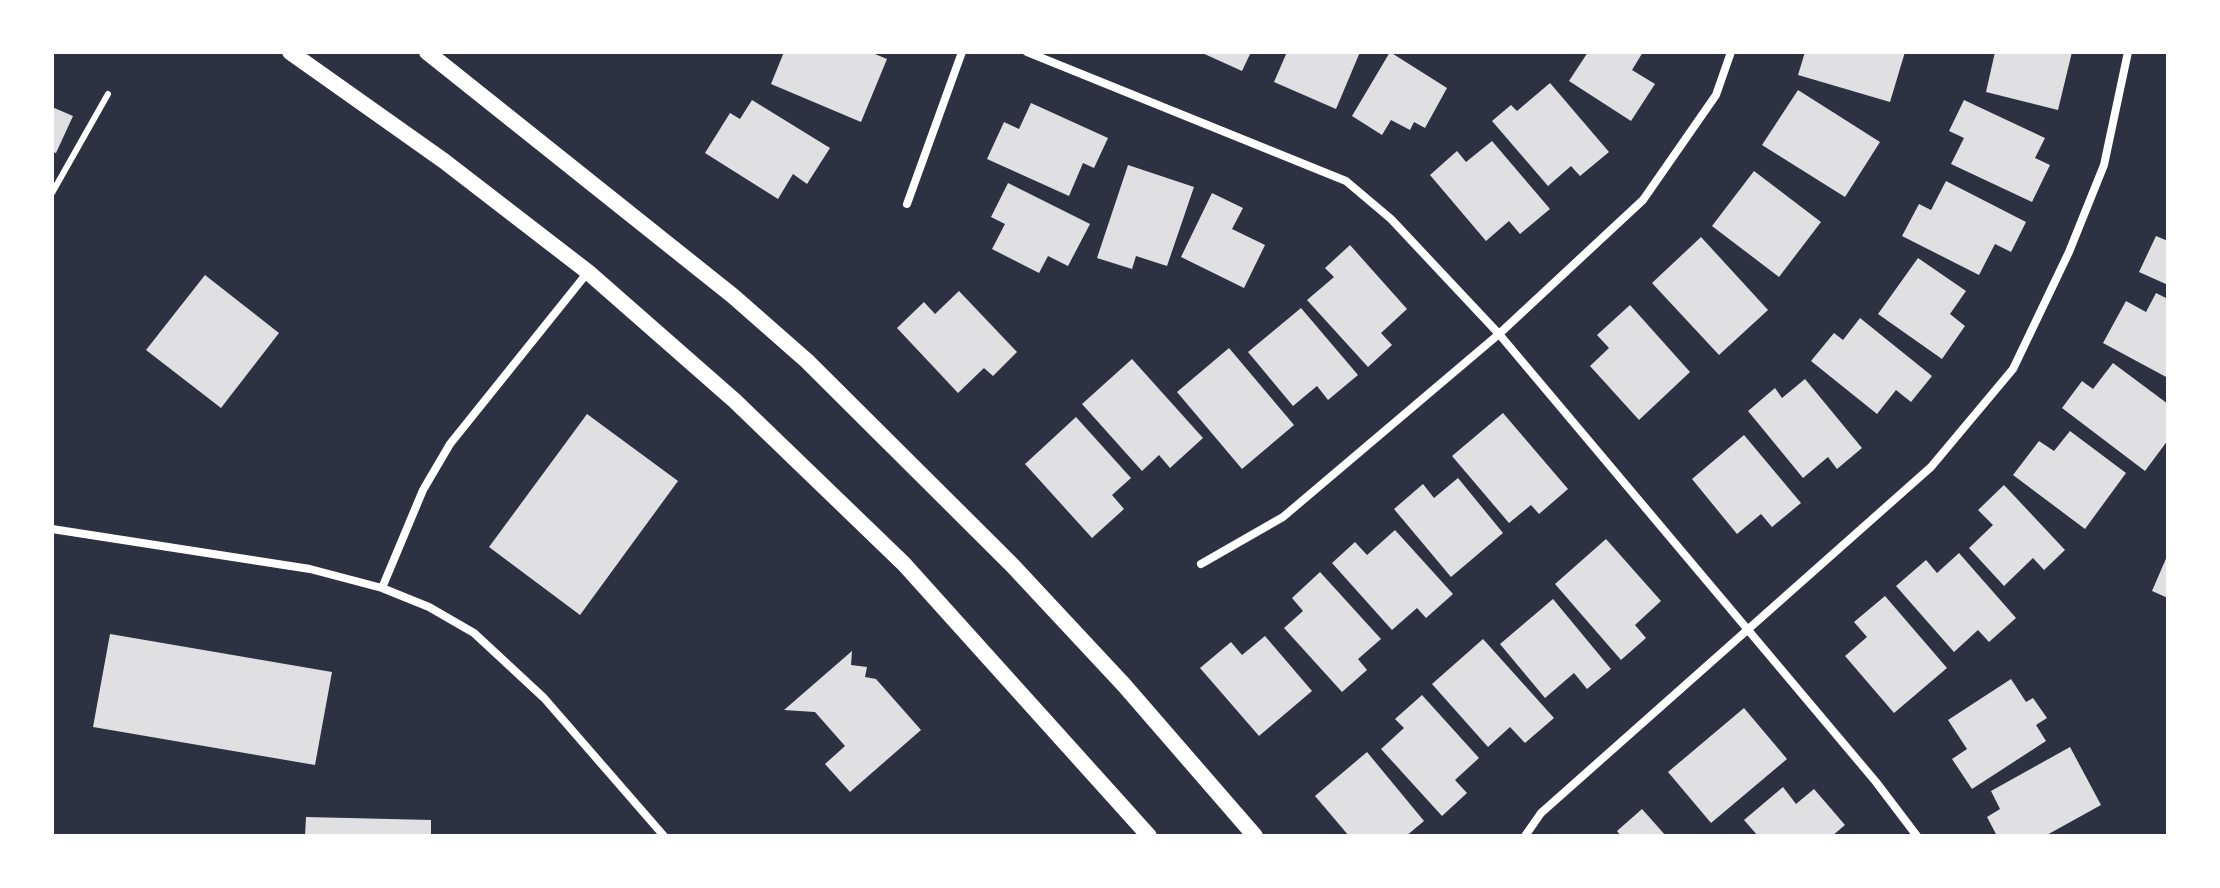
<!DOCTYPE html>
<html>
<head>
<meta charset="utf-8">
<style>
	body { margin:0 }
	#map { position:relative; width:2220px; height:888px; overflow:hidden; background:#2d3142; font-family:Ubuntu,sans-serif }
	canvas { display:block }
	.frame { position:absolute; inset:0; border:54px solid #fff; pointer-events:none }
</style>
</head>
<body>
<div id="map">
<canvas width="2220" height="888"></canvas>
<div class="frame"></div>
</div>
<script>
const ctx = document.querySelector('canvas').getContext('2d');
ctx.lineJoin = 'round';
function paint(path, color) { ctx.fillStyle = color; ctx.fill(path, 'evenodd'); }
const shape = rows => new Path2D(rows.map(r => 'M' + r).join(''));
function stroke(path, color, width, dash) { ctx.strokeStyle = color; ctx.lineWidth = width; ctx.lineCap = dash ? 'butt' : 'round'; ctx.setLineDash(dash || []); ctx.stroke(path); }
paint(shape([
	[784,52,870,52,887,59,861,122,771,84],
	[1200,52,1251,52,1242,71],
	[1287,52,1360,52,1336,109,1274,82],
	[1390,52,1447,88,1425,128,1414,122,1410,130,1391,120,1382,135,1352,116],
	[1588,52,1643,52,1632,70,1655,84,1631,121,1569,81],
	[1805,52,1905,52,1890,102,1798,75],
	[1995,52,2072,52,2058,110,1986,92],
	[1550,83,1609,152,1580,176,1571,166,1548,186,1492,121,1511,105,1517,111],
	[1798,90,1880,142,1845,197,1762,145],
	[752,100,830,148,807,184,793,174,778,199,705,153,730,113,740,119],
	[1964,100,2045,138,2035,158,2050,165,2032,202,1951,164,1964,138,1949,131],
	[1031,103,1108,138,1094,168,1083,163,1069,196,987,159,1004,122,1019,129],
	[52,107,73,116,56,153,52,152],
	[1492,141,1550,209,1520,234,1509,221,1486,241,1430,175,1457,151,1466,162],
	[1128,165,1194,187,1167,266,1136,256,1132,269,1097,258],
	[1754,171,1821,222,1779,277,1712,226],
	[1946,181,2026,222,2011,252,1995,244,1979,275,1902,236,1919,204,1931,210],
	[1008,183,1090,224,1068,266,1048,256,1039,273,992,249,1005,224,991,217],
	[1212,193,1243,208,1232,229,1265,245,1244,288,1181,257],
	[2156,236,2168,241,2168,285,2139,272],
	[1701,237,1768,310,1719,355,1652,283],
	[1350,245,1407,309,1381,333,1392,345,1368,367,1307,300,1334,277,1325,268],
	[1918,258,1966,291,1950,314,1965,326,1942,359,1878,314],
	[205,275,279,333,221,408,146,350],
	[959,291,1017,352,993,376,984,368,958,393,897,328,924,302,935,314],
	[2156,293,2168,299,2168,378,2103,343,2126,301,2146,312],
	[1630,305,1690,372,1639,420,1590,366,1609,348,1597,335],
	[1301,308,1358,375,1328,400,1317,386,1293,406,1248,352],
	[1860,318,1932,376,1911,402,1896,390,1877,414,1811,361,1834,333,1843,340],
	[1229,348,1294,425,1242,469,1177,392],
	[1132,359,1203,438,1170,468,1159,455,1142,471,1082,404],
	[2113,363,2168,404,2168,440,2145,471,2062,408,2082,381,2093,389],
	[1805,379,1862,448,1837,469,1828,457,1803,478,1748,411,1775,388,1782,398],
	[1503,413,1568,489,1539,514,1531,505,1509,523,1452,456],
	[587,414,678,481,580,615,489,547],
	[1076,417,1131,478,1112,495,1124,509,1092,538,1025,464],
	[2070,431,2126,473,2085,529,2013,475,2039,441,2054,451],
	[1744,435,1801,503,1772,527,1761,514,1737,534,1692,479],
	[1458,478,1503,533,1451,577,1394,509,1423,484,1434,498],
	[2004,485,2065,550,2044,570,2033,558,2004,586,1969,548,1993,525,1978,510],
	[1395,530,1453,594,1426,618,1417,608,1392,630,1332,563,1355,542,1367,555],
	[1606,539,1661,601,1635,625,1646,638,1621,660,1555,584],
	[1959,553,2016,618,1989,642,1978,630,1954,652,1896,586,1926,560,1937,573],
	[2168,554,2168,598,2152,591],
	[1320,572,1381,639,1358,659,1367,670,1342,692,1284,628,1303,611,1292,598],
	[1885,596,1947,668,1894,713,1845,656,1867,637,1854,622],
	[1553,599,1611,669,1587,689,1574,673,1545,698,1500,644],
	[110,634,332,672,315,765,93,727],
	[1265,636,1312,691,1259,736,1200,668,1231,642,1242,655],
	[1483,639,1554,718,1525,743,1510,727,1488,747,1432,684],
	[852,651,851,665,867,667,865,677,876,679,921,730,850,792,825,764,845,746,815,712,784,710],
	[2011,679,2026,702,2033,698,2047,718,2036,725,2046,741,1972,789,1952,759,1967,749,1948,720],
	[1422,695,1479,758,1455,780,1467,793,1442,816,1381,749,1404,728,1395,719],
	[1744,708,1787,759,1711,823,1668,772],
	[2070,747,2101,805,2045,836,1997,836,1987,817,2000,809,1991,791],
	[1367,752,1424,821,1406,836,1349,836,1315,796],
	[1783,787,1796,804,1814,789,1845,825,1832,836,1758,836,1744,820],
	[1642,809,1666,836,1621,836,1617,831],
	[306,817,431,820,431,836,305,836]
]), '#e0e0e3');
stroke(shape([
	[52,193,108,94]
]), '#fff', 6);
stroke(shape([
	[1027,52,1346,181,1391,219,1499,334,1876,782,1917,836],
	[907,204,962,52],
	[52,529,310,569,382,588,429,607,474,633,544,698,664,836],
	[1201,564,1283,517,1499,334,1643,200,1716,95,1731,52],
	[382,588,423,490,450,444,588,272],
	[1525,836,1541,813,1931,467,2013,369,2069,252,2104,165,2128,52]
]), '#fff', 8);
stroke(shape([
	[290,52,444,161,588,272,735,401,904,564,1149,836],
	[427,52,733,296,807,361,1012,565,1124,685,1255,836]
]), '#fff', 16);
</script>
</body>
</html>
